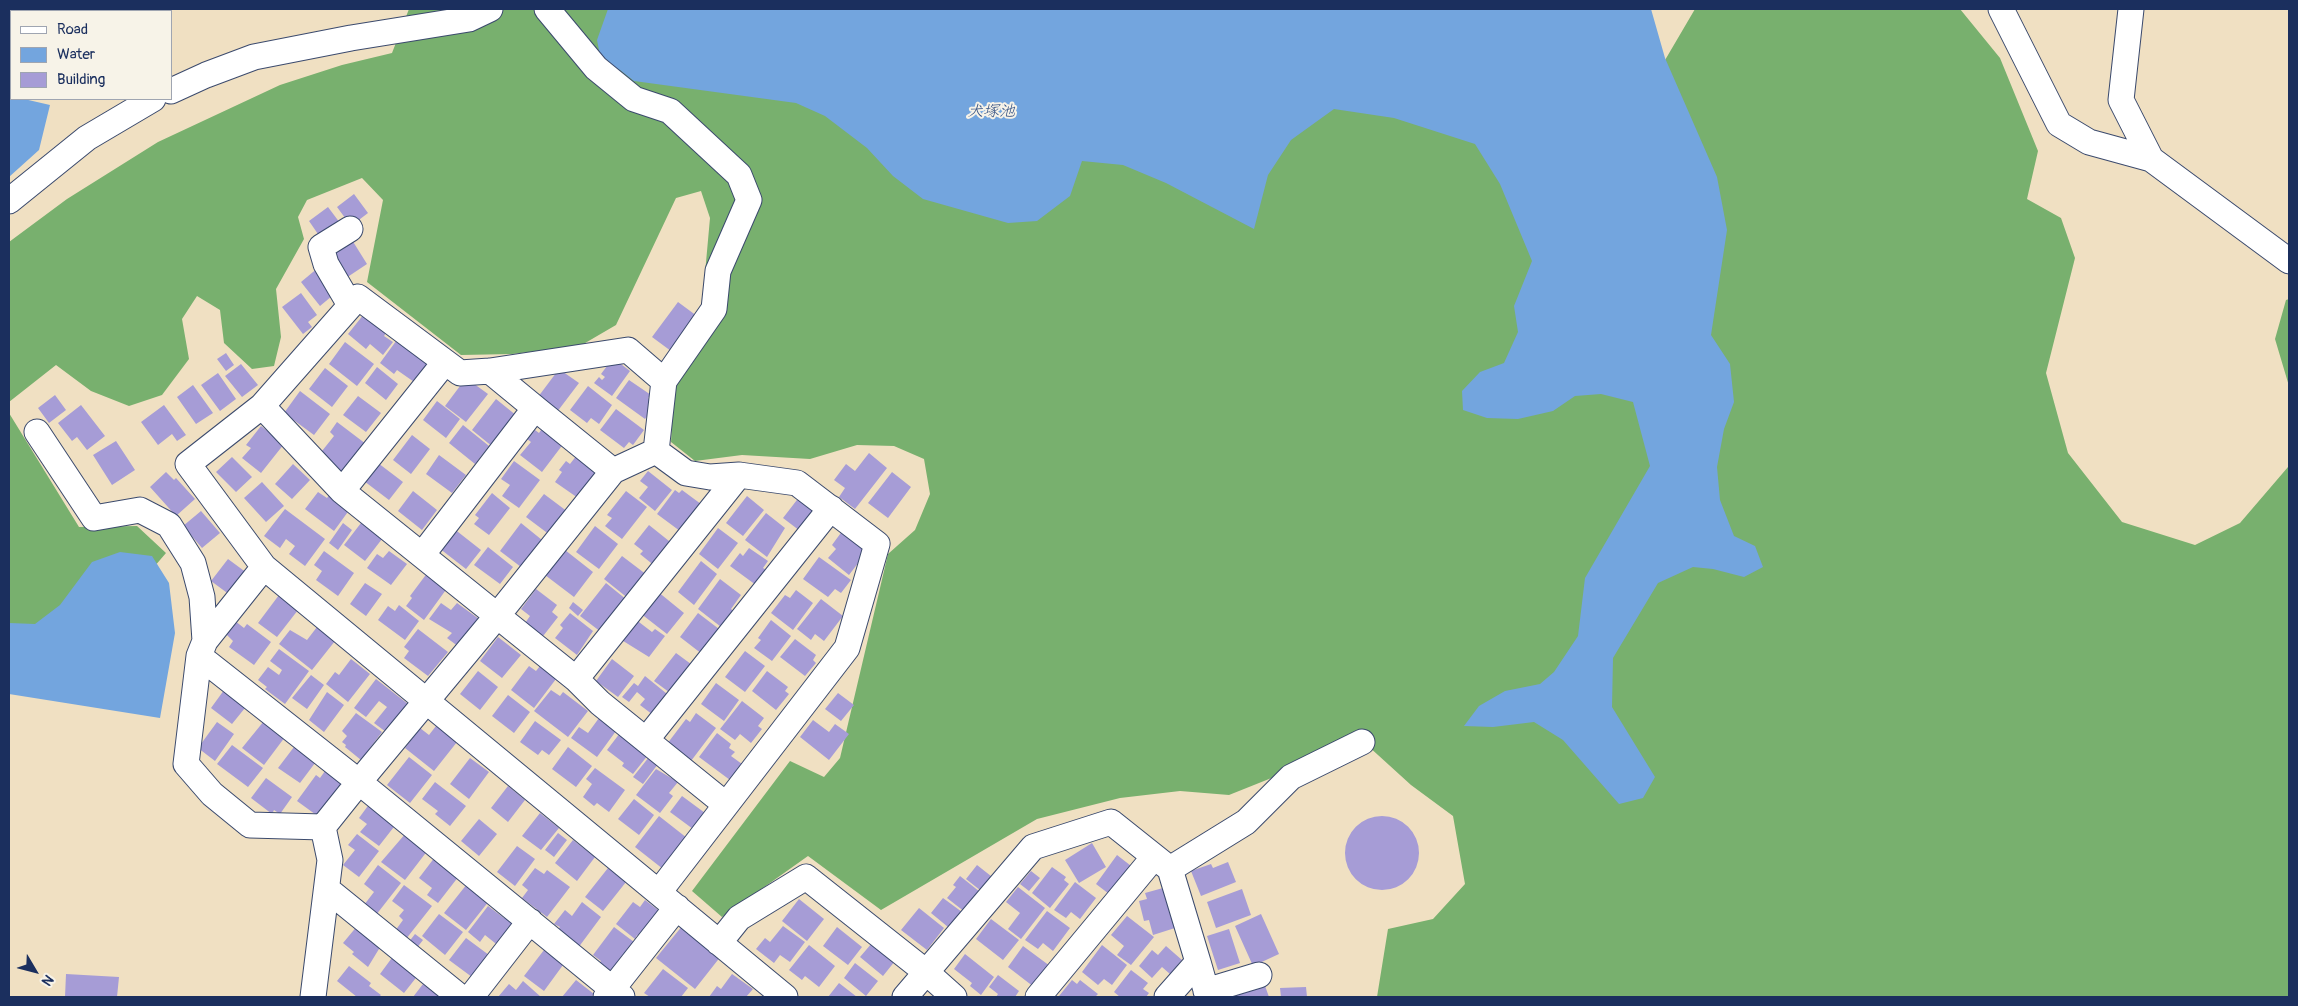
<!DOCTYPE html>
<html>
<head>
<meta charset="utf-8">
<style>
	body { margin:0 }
	#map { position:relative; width:2298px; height:1006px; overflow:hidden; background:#f0e0c2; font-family:Pangolin,sans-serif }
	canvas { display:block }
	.frame { position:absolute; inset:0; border:10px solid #1b2f5e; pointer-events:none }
	.legend { position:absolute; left:10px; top:10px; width:162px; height:90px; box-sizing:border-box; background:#f7f3e8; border:1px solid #9fa5b1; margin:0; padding:6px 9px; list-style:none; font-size:15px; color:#1b2f5e }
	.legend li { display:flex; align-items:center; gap:10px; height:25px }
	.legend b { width:25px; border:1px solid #9fa5b1 }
	.north { position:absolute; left:10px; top:946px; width:50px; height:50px; -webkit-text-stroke:4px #f7f3e8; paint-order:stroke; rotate:127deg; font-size:14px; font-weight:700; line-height:20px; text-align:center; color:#1b2f5e }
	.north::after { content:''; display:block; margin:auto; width:18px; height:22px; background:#1b2f5e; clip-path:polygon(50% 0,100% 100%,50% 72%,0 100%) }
</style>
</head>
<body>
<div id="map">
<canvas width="2298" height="1006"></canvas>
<div class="frame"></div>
<ul class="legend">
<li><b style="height:6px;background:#fff"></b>Road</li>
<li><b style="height:14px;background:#73a5de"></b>Water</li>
<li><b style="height:14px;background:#a69cd6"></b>Building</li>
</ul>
<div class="north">N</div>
</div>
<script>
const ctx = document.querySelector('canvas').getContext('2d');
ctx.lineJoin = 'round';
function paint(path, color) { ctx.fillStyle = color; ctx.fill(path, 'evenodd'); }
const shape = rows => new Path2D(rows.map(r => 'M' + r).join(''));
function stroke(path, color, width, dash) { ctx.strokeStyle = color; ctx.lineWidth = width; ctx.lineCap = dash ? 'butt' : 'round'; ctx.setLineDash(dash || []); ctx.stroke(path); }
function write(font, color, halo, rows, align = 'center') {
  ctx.font = font + ' Pangolin,"Klee One",sans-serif'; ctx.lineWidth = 4; ctx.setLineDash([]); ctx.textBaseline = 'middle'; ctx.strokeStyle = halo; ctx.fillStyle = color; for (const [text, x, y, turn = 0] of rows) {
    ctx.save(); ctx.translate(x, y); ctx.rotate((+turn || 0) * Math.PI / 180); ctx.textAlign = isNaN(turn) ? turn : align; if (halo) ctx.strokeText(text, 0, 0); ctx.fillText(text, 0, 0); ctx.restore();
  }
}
paint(shape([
	[409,9,1143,9,1316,68,1641,101,1695,9,1960,9,2000,58,2038,151,2027,199,2061,218,2075,258,2046,373,2068,453,2122,522,2195,545,2240,523,2288,467,2289,462,2289,997,1377,997,1388,929,1433,919,1465,884,1453,816,1411,785,1367,745,1294,769,1229,795,1180,791,1120,798,1037,819,881,910,808,856,722,917,692,891,790,761,824,777,840,758,888,554,915,530,930,494,924,459,894,446,857,445,810,459,742,455,695,461,671,442,674,384,698,351,710,218,701,191,676,198,616,325,580,346,512,354,461,355,367,282,383,200,362,178,307,200,298,217,304,239,276,289,281,337,274,366,252,369,224,343,220,310,197,296,182,319,189,359,162,395,129,406,91,391,56,365,9,402,9,242,67,199,158,142,280,85,342,65,392,53],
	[2289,299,2289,386,2275,339,2286,300],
	[9,413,79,527,137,526,166,553,148,574,9,645]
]), '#78b06e');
paint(shape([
	[608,9,1651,9,1665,58,1717,177,1727,230,1711,335,1730,364,1734,402,1724,429,1717,467,1720,500,1734,536,1755,546,1763,567,1744,577,1713,569,1693,567,1658,583,1613,658,1612,707,1655,777,1643,798,1619,804,1563,740,1534,722,1493,727,1464,726,1479,706,1505,691,1540,684,1554,672,1578,636,1585,578,1650,466,1633,402,1601,394,1575,396,1553,411,1518,419,1487,418,1463,410,1462,391,1480,372,1504,363,1518,332,1514,306,1532,261,1500,184,1475,144,1394,118,1334,109,1291,140,1268,175,1254,229,1166,183,1123,165,1082,161,1070,196,1037,221,1008,223,923,199,893,176,867,148,825,116,796,103,634,81,620,70,608,65,600,55,597,40],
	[11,97,11,99,24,99,50,105,39,150,9,177,9,98],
	[120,552,152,556,169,583,175,633,160,718,9,694,9,623,35,624,60,605,92,562]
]), '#73a5de');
paint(shape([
	[354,194,368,213,351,226,337,207],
	[328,207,340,223,320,237,309,221],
	[352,240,367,264,346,278,330,254],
	[319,267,338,291,320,306,301,282],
	[301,293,317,315,308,322,312,327,303,334,282,307],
	[678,302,701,319,675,354,652,337],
	[368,309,390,327,384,336,393,342,383,355,370,344,366,349,348,334],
	[399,337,433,363,417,384,397,370,394,374,380,363],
	[345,342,374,364,357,386,329,364],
	[226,353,234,365,226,371,217,359],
	[613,358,630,371,612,396,594,383,599,377,602,380,605,377,601,374],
	[241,364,258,385,242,397,225,376],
	[377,367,398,384,386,400,365,383],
	[325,368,348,386,332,407,309,389],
	[559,369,579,383,557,412,538,397],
	[218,373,236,399,220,411,201,385],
	[466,378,488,394,466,422,445,406],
	[629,380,651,395,648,398,652,401,653,408,645,419,616,398],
	[193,385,213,413,196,424,177,397],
	[588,386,612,405,599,424,591,418,587,423,570,410],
	[300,391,330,414,314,435,284,413],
	[55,395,66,410,49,423,38,408],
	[358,396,381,413,366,432,343,415],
	[496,399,517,416,493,447,472,430],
	[437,401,460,419,446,438,423,420],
	[81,405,105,436,87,450,77,437,72,441,58,423],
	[164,405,186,435,177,441,172,434,158,445,141,422],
	[616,409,644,430,633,445,629,442,624,448,600,430],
	[337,422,366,444,343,475,318,456,334,436,330,432],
	[463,425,489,446,475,464,449,443],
	[261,426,284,444,261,473,242,458,251,448,246,445],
	[543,427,564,443,542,472,520,455,531,442,527,439,535,430,539,433],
	[412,435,430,449,411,474,393,460],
	[116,441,135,470,112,485,93,455],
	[869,453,887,468,855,509,839,497,845,488,834,480,846,464,855,471],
	[439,455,466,475,452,493,426,474],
	[577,455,598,471,578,498,555,482,562,472,559,470,566,461,570,464],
	[232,457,252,477,236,492,216,472],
	[514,461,540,480,519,508,502,496,510,485,501,479],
	[378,463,403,482,389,500,364,481],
	[293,464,310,480,292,499,275,484],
	[648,471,672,490,655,511,639,498,648,487,640,481],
	[166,472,174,480,176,478,195,499,176,516,150,487],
	[892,472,911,487,888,518,868,503],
	[262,482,284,506,266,522,244,498],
	[675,490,679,493,682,490,705,507,684,534,657,514],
	[413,491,437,510,422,530,398,511],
	[626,491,647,507,622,539,605,526,612,518,607,515],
	[318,492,327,498,330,494,350,509,334,531,305,509],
	[492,493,510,508,489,535,474,524,479,518,475,515],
	[544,494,568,512,550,535,526,517],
	[747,496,764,510,743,536,726,523],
	[800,496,821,512,804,534,783,518],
	[285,509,325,539,305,566,289,554,295,546,286,539,280,548,264,536],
	[201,511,220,533,202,548,183,526],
	[766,513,785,528,767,557,745,540],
	[343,523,352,530,338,550,329,543],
	[361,523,382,539,365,561,344,545],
	[521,523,542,540,521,567,500,551],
	[649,525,674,545,656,567,640,554,643,551,634,544],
	[595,526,618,544,599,569,576,552],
	[453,528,481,550,466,569,439,548],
	[718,528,738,543,718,569,699,554],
	[843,530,868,550,849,575,828,558,836,549,832,545],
	[488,547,513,567,500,584,474,565],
	[749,548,768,561,763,568,771,573,760,588,730,566,740,553,743,556],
	[565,550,593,572,574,597,545,575],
	[324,551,354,573,338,596,316,580,322,571,314,565],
	[389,551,407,564,391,585,367,568,377,554,383,558],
	[622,556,647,575,629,599,604,579],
	[819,557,851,580,841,593,835,589,828,597,803,579],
	[228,559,247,573,230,595,211,581],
	[701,561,717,574,694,605,678,592],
	[428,572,448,587,424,620,406,606,412,598,410,596],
	[720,579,741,595,731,609,737,614,725,630,698,609],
	[365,583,382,594,366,616,350,604],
	[606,583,627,600,601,632,580,616],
	[536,589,557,605,552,612,558,617,540,640,523,626,530,616,521,609],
	[796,590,813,603,793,630,771,613,785,595,790,598],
	[657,591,684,613,667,634,640,613],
	[279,595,298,610,277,637,258,623],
	[821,599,843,616,824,641,815,634,811,640,797,629],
	[573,602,583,610,578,616,569,608],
	[441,603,451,610,457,603,479,619,459,647,447,638,452,633,429,619],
	[399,605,419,621,405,640,378,620,388,606,395,611],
	[570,613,593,631,577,655,555,638,563,628,560,625],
	[698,613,719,629,702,654,680,637],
	[230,617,244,628,247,624,271,642,254,665,229,647,233,641,221,629],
	[635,619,652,632,655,629,665,636,649,657,620,639],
	[771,620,791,636,772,661,754,648,761,640,758,638],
	[317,627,335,641,312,670,279,644,290,630,307,640],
	[418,629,448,652,428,676,404,658,409,651,404,647],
	[498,637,521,655,502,678,480,661],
	[795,639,816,655,813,660,816,663,805,676,780,657],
	[279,649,309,671,285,704,265,689,267,687,258,680,268,667,279,675,282,670,270,661],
	[745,651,765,666,745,692,725,677],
	[676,653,695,667,673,695,654,681],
	[351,659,370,674,348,702,326,684,335,672,339,675],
	[612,659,634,676,618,697,596,681],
	[529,666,536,671,540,666,556,679,534,708,511,690],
	[478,671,498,687,480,710,460,694],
	[767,671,788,687,785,691,789,694,776,710,752,691],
	[311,675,324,685,307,709,292,698],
	[645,676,672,698,657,718,640,705,645,699,637,692,629,702,622,697,634,683,638,686],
	[376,679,408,704,386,732,374,723,387,707,379,701,366,717,354,708],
	[716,683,739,700,724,721,701,704],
	[227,686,249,703,232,724,211,708],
	[551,690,560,696,563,692,588,711,568,737,534,711],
	[327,692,344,705,324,732,309,720],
	[838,693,854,705,841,721,825,709],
	[508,695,530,712,514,733,492,716],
	[742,701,764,718,758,726,762,729,751,743,740,734,735,740,720,729],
	[356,713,382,732,361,760,345,747,346,745,342,742,347,736,342,731],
	[696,713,716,728,691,761,667,744,686,719,690,722],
	[599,718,616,731,597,757,571,738,579,727,588,733],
	[813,720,829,732,835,724,849,734,829,760,800,737],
	[264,721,285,737,264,765,242,748],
	[535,721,561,740,549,755,542,750,538,755,520,742],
	[217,722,234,734,215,761,198,748],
	[436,726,457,742,434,771,405,748,420,728,429,735],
	[620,733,648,755,633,774,622,766,624,763,607,750],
	[717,733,731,744,729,748,735,752,731,756,742,764,730,780,699,757],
	[232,745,263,768,248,787,217,764],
	[294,747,315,763,300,783,278,768],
	[568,747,592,766,576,787,552,769],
	[409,757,432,775,410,803,387,785],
	[649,757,658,764,643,784,633,777],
	[470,758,489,772,469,799,450,784],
	[595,768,625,790,609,812,597,803,594,806,583,797,592,784,586,779],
	[656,769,678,782,669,793,673,796,660,813,636,795],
	[325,771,344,784,319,817,297,801,316,775,320,778],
	[266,778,292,797,280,814,274,810,272,814,251,798],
	[435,782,466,806,450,826,435,814,438,811,422,799],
	[508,786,525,800,508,822,491,808],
	[682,796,705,813,693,829,670,812],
	[634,799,654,815,639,835,618,819],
	[370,803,397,823,379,846,360,832,367,824,359,818],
	[540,813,559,828,541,850,522,836],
	'1345 853a37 37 0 1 1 74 0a37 37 0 1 1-74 0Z',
	[659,816,687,838,663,869,635,847],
	[479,819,497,834,479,856,461,841],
	[406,833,428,850,405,880,381,862],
	[558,833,567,840,554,857,545,850],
	[357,834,379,851,359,877,343,865,355,850,348,845],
	[573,840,595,857,577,881,555,863],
	[1092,843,1106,867,1079,883,1065,860],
	[517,846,535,859,515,886,497,872],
	[1117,855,1135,869,1113,897,1096,884],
	[435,857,459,876,438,903,427,895,432,888,419,878],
	[1228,862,1236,882,1201,896,1191,871,1211,864,1213,868],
	[378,865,401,883,376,915,364,905,374,892,364,884],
	[977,865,996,880,985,894,966,879],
	[1052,867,1066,877,1064,880,1069,884,1050,908,1032,893],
	[535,868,544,874,547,870,570,887,547,917,522,898,528,890,522,885],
	[608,868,626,882,603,911,585,897],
	[1031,871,1040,878,1029,891,1020,884],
	[960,876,980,892,965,912,947,898,956,887,953,885],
	[1075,882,1096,898,1080,919,1071,912,1066,918,1054,910],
	[467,884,489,901,466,930,444,913],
	[404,885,432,906,406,939,395,931,403,920,399,916,404,910,392,901],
	[1018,887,1045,908,1021,939,1008,929,1020,913,1006,902],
	[1163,888,1175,928,1153,935,1149,920,1144,921,1139,901,1147,899,1145,893],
	[1242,889,1251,915,1216,928,1207,902],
	[943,898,962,912,948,927,931,913],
	[799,899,824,919,807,941,782,921],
	[645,900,662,913,642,939,637,935,635,939,616,924,633,902,640,907],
	[582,902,601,917,578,948,556,932,560,927,554,924,565,910,572,916],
	[488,906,504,918,506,916,518,925,500,947,485,935,480,942,468,932],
	[919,908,944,928,927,950,901,930],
	[1047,911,1070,928,1053,951,1043,943,1038,949,1025,940],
	[439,914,463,932,445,955,422,936],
	[1261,914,1279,954,1253,966,1235,926],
	[1127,916,1154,937,1131,965,1117,955,1124,946,1111,935],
	[991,919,1019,940,1003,960,976,939],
	[358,925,382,944,368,967,352,954,354,952,343,943],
	[683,925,721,956,695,989,656,958],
	[783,926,805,942,790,962,780,955,774,963,756,949,765,938,770,942],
	[614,927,638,945,614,977,598,965,601,961,593,955],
	[837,927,862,947,848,965,823,946],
	[1229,929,1240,963,1218,970,1207,936],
	[415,934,423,940,416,949,408,943],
	[466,938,493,958,476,980,449,960],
	[872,943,895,961,883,976,860,957],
	[809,945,835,966,819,987,805,976,802,980,789,970],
	[1102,945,1127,965,1112,985,1104,979,1098,985,1082,972],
	[1023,946,1050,966,1034,987,1008,967],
	[1166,946,1182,960,1170,974,1162,967,1152,978,1139,966,1152,950,1158,955],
	[544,950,563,965,544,991,524,976],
	[965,954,994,977,981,995,970,986,972,983,954,969],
	[394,955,419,974,404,993,380,974],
	[855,963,878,981,866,996,844,978],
	[349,966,371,983,369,986,381,995,379,997,357,997,337,981],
	[663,969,688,988,681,997,650,997,644,993],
	[1131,970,1148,983,1143,989,1149,993,1146,997,1120,997,1114,992],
	[66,974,119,977,117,997,65,997],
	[732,974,753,989,746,997,709,997,717,986,721,989],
	[998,975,1019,991,1015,997,996,997,998,994,989,987],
	[576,980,594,994,591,997,562,997],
	[1072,980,1077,984,1080,980,1098,994,1095,997,1061,997,1059,996],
	[523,981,541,997,498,997,509,984,516,990],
	[839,983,857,997,828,997],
	[1264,983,1269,997,1228,997],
	[423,984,433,992,435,989,445,997,413,997],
	[1306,987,1307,997,1281,997,1280,988]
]), '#a69cd6');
const minor = shape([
	[547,9,596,68,634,99,670,111,739,175,749,200,718,271,714,309,664,381,656,451],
	[2001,9,2059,124,2089,142,2151,159,2289,261],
	[2131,9,2121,100,2151,159],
	[171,91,206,75,254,57,351,38,469,19,490,9],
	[9,201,87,138,153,99],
	[350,229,321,247,326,264,350,305],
	[445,362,342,491,576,679,600,703,725,804],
	[490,371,535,408],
	[664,381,628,350,490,371,460,373,358,297,262,406,188,464,264,567,785,997],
	[262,406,342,491],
	[37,432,94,518,140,510,169,525,193,563,202,597,205,641,199,656,186,764,212,794,250,825,323,827],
	[422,555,535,408,613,471],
	[205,641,264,567],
	[199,656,359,782,622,997],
	[576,679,739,475,797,483,877,544,847,648,659,892],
	[646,740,831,508],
	[1170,869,1246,822,1291,777,1362,742],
	[328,890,460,997],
	[719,943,739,918,806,877,926,972,954,997],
	[1206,991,1259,975],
	[313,997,330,860,323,827,359,782,497,616,613,471,656,451,686,473,710,477,739,475],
	[471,997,530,921],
	[606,997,677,907],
	[905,997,1033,847,1111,822,1170,869,1198,962],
	[1038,997,1154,857],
	[1167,997,1198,962,1208,997]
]);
stroke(minor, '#3b4a6d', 27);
stroke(minor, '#fff', 25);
write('italic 16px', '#355284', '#f7f3e8', [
	["犬塚池",991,112]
]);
</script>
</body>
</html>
